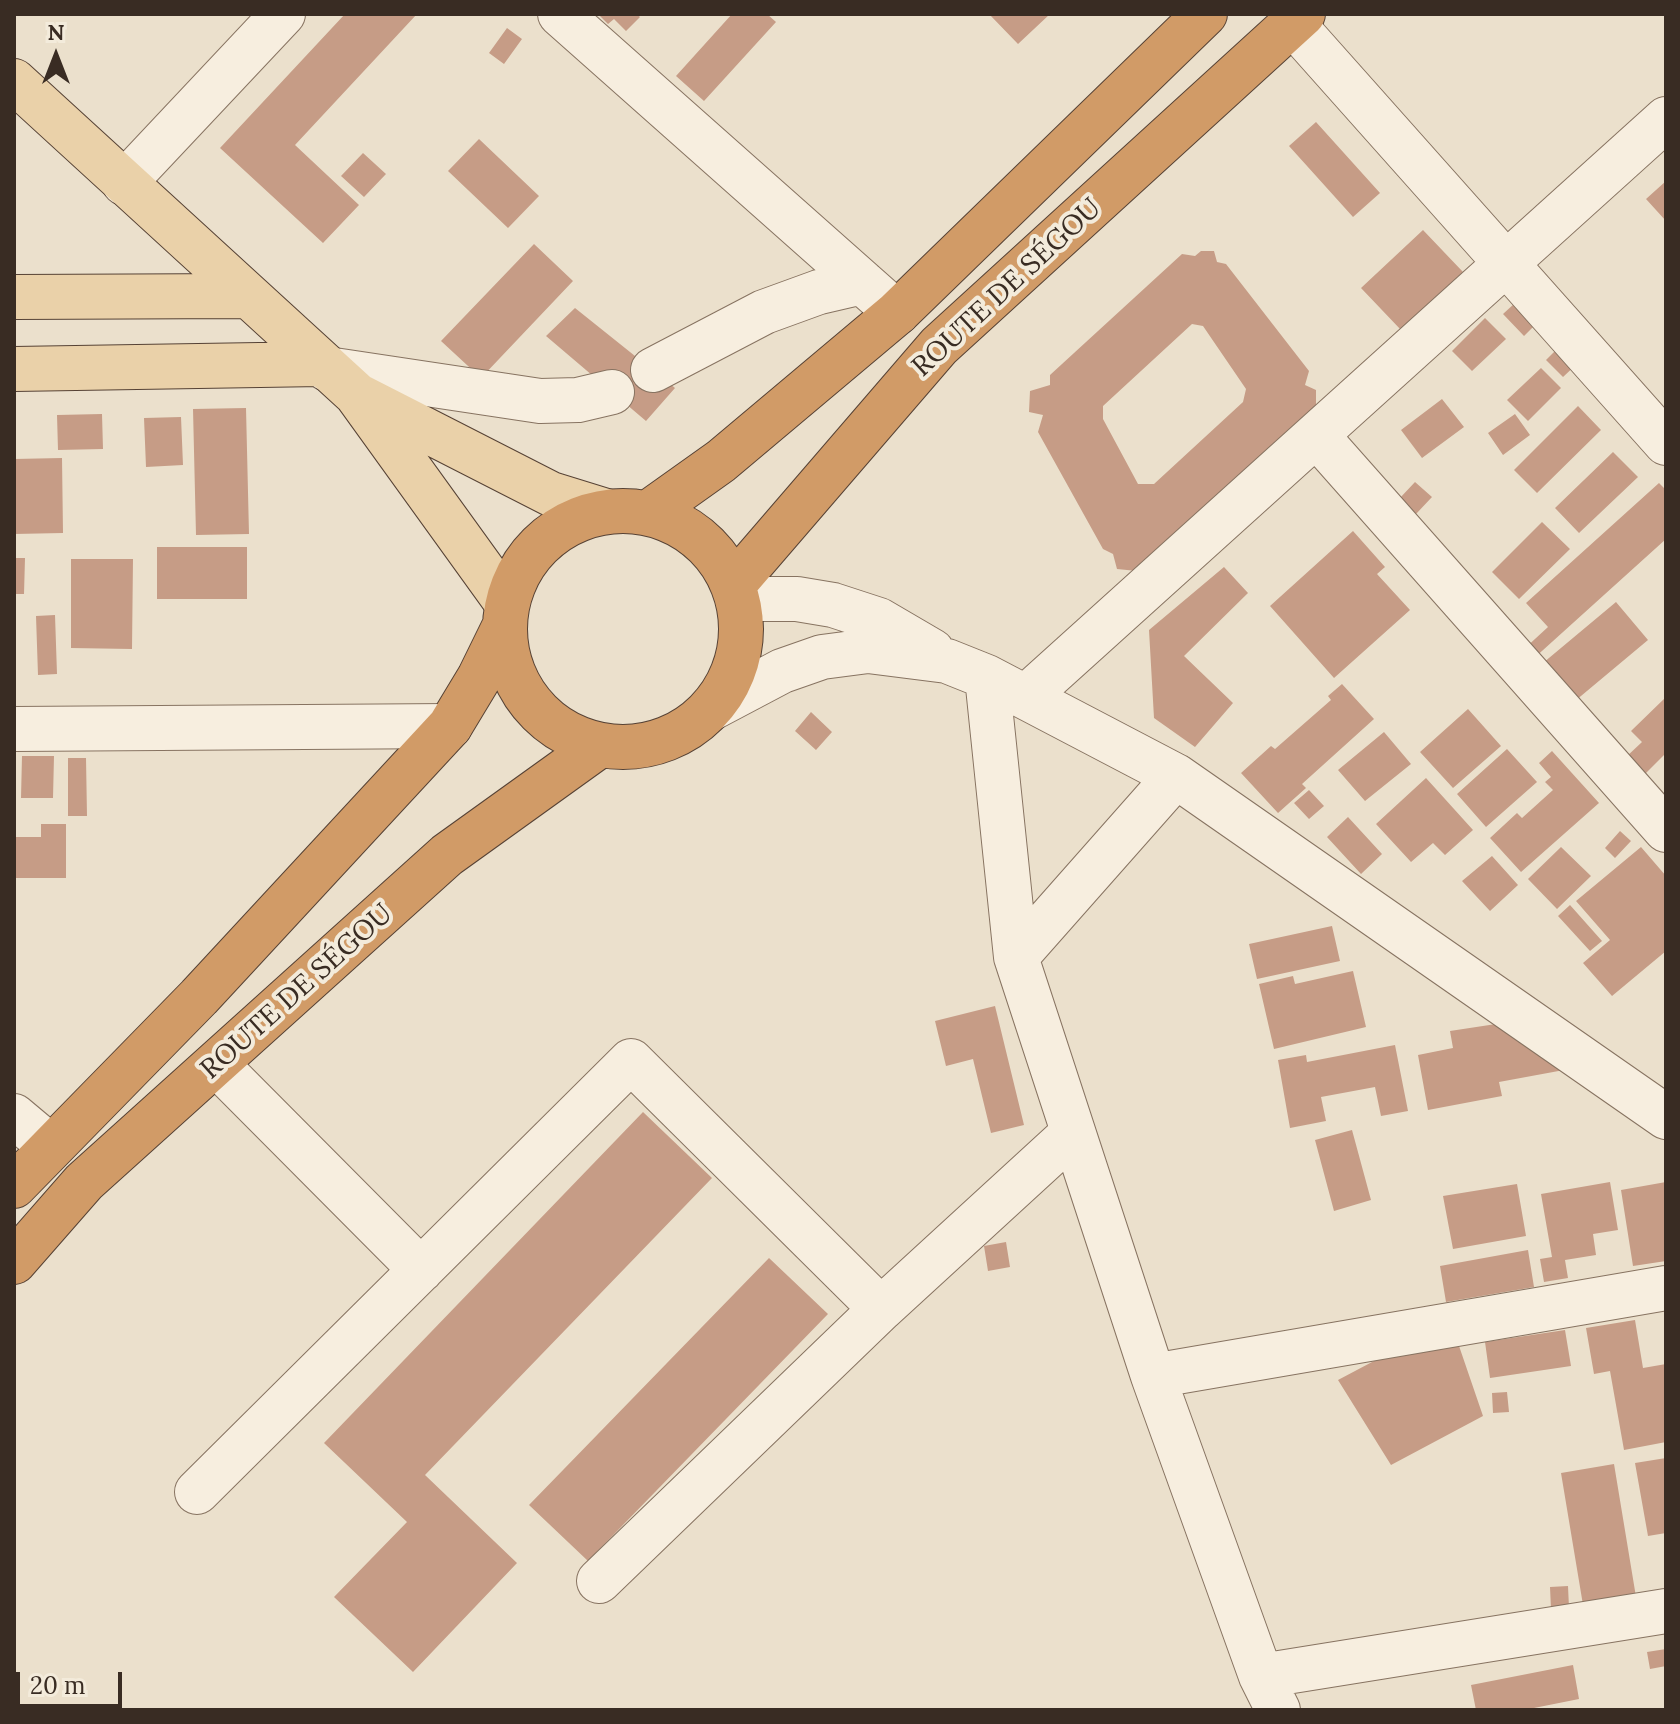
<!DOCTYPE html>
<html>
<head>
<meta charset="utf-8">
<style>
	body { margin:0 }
	#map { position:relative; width:1680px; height:1724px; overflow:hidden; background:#ebe0cc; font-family:Lora,serif }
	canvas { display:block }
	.frame { position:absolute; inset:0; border:16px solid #392c23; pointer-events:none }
	.north { position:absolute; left:16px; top:16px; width:80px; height:80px; -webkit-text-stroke:6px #f3ebdb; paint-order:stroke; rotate:0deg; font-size:22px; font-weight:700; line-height:32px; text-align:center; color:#392c23 }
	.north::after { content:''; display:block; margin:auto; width:28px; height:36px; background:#392c23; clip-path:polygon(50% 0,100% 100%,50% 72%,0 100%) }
	.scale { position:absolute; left:16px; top:1672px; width:106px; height:36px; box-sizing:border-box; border:4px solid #392c23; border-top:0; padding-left:10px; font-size:24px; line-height:28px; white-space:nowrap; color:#392c23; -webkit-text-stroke:6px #f3ebdb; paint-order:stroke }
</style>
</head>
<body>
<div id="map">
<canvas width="1680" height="1724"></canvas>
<div class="frame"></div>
<div class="north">N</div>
<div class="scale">20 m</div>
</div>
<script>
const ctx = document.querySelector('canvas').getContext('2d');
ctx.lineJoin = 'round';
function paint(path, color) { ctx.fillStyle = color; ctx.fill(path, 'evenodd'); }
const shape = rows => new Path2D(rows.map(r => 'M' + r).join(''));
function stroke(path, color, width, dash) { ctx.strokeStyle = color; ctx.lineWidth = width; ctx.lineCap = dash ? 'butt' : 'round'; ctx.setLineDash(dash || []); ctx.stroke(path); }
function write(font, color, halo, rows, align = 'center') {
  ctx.font = font + ' Lora,serif'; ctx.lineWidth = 8; ctx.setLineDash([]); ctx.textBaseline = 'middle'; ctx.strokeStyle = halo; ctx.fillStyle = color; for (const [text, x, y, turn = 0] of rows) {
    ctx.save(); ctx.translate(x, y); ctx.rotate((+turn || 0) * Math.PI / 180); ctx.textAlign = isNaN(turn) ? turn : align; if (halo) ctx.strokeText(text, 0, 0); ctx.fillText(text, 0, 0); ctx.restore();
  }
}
paint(shape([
	[345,14,417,14,295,145,359,205,323,243,220,148],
	[598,14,637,14,640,17,626,31,614,19,608,24],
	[732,14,767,14,776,22,704,101,676,76],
	[989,14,1050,14,1018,44],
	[507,28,522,39,504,64,489,53],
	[1316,122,1380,193,1353,217,1289,146],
	[479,139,539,196,508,228,448,171],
	[363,153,386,174,364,197,341,176],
	[1666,181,1666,221,1646,199],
	[1423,230,1463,272,1401,330,1361,288],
	[534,244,573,281,481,378,441,341],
	[1201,251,1214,251,1217,262,1226,264,1309,371,1305,385,1316,390,1316,413,1137,571,1117,569,1113,554,1103,549,1038,432,1043,415,1029,412,1030,391,1050,385,1050,375,1182,254,1195,256],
	[1192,324,1203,326,1246,389,1243,402,1154,484,1138,484,1103,419,1103,406],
	[1515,303,1536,324,1524,336,1503,314],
	[575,308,675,388,646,421,546,336],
	[1485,318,1506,339,1472,371,1452,351],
	[1562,344,1579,362,1563,377,1546,360],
	[1541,368,1561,388,1528,421,1507,400],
	[1442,399,1464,427,1422,458,1401,430],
	[1578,406,1601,430,1537,493,1514,470],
	[246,408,249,534,196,535,193,409],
	[102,414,103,449,58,450,57,415],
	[1515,414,1530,435,1503,455,1488,433],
	[181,417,183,465,146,467,144,418],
	[1613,452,1638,477,1579,533,1555,508],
	[62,458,63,533,14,534,14,459],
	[1415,482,1432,497,1416,514,1399,499],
	[1659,483,1666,490,1666,539,1532,660,1523,650,1548,627,1526,603],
	[1542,522,1570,549,1519,599,1492,572],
	[1353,531,1385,567,1377,574,1410,610,1334,678,1270,606],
	[157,547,247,547,247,599,157,599],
	[14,558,25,558,24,594,14,594],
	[71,559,133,559,132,649,71,648],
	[1224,567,1248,593,1184,656,1233,703,1195,747,1154,718,1149,630],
	[1616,602,1648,640,1575,701,1543,663],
	[55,615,57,674,38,675,36,616],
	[1342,684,1374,719,1302,784,1306,788,1278,813,1241,773,1271,746,1275,749,1331,700,1328,696],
	[1666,697,1666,753,1643,776,1625,758,1642,742,1631,731],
	[1468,709,1501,746,1453,788,1420,752],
	[811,712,832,732,816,750,795,731],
	[1384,732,1411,764,1365,801,1338,770],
	[1507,749,1537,782,1486,827,1457,794],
	[1552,751,1599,803,1521,872,1490,838,1517,813,1522,818,1553,790,1545,782,1551,777,1539,763],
	[22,756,54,756,53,798,21,798],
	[68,758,86,758,87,816,68,816],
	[1426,778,1473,830,1445,855,1433,843,1411,862,1376,824],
	[1309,790,1324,806,1309,819,1294,803],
	[1348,817,1382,854,1361,874,1327,837],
	[41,824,66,824,66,878,14,878,14,837,41,837],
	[1620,831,1631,841,1615,858,1605,848],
	[1561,847,1591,876,1557,909,1528,879],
	[1641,847,1666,876,1666,951,1612,996,1583,963,1610,940,1576,901],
	[1492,856,1518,885,1490,911,1462,881],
	[1570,905,1602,941,1590,951,1558,916],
	[1332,926,1340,961,1257,979,1249,944],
	[1353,971,1366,1027,1274,1049,1259,984,1293,976,1295,984],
	[995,1006,1024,1125,991,1133,973,1059,946,1066,935,1021],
	[1496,1024,1564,1070,1499,1082,1502,1096,1428,1110,1418,1055,1453,1048,1450,1031],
	[1395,1045,1408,1111,1381,1116,1375,1087,1321,1097,1326,1121,1290,1128,1278,1060,1306,1055,1307,1062],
	[643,1112,712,1178,425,1475,517,1563,413,1672,334,1597,407,1522,324,1443],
	[1352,1130,1371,1200,1334,1211,1315,1140],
	[1610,1182,1618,1230,1593,1234,1596,1255,1565,1260,1568,1278,1544,1282,1540,1259,1552,1257,1541,1194],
	[1666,1182,1666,1261,1633,1266,1621,1190],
	[1517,1184,1526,1236,1453,1249,1443,1196],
	[1006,1242,1010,1267,988,1271,984,1246],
	[1528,1250,1534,1287,1446,1302,1440,1266],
	[769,1258,828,1314,588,1561,529,1505],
	[1635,1320,1643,1368,1666,1364,1666,1442,1624,1450,1610,1371,1594,1374,1586,1328],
	[1565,1330,1571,1366,1490,1378,1485,1342],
	[1408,1343,1458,1343,1483,1416,1391,1465,1338,1380],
	[1507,1392,1509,1412,1493,1413,1492,1393],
	[1666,1458,1666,1533,1648,1536,1635,1463],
	[1614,1464,1637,1603,1584,1611,1561,1473],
	[1568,1586,1569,1608,1551,1609,1550,1587],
	[1666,1649,1666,1666,1650,1669,1647,1652],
	[1573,1665,1579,1699,1524,1710,1476,1710,1471,1685]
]), '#c69c86');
const minor = shape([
	[560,14,897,313],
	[1293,24,1666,443],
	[124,183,283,14],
	[327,369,540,401,578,400,612,392],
	[653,370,764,312,819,292,862,282],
	[1317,436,1666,830],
	[739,599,797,599,833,605,879,620,932,651],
	[987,677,1016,957,1153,1376,1261,1676,1278,1710],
	[1028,695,1666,119],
	[712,708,782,671,822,657,868,651,947,661,987,677,1176,776,1666,1117],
	[14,729,450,726],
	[1016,957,1176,776],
	[217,1065,421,1270],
	[14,1116,51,1147],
	[1153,1376,1666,1288],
	[197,1492,631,1061,881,1309],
	[599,1581,881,1309,1073,1133],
	[1261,1676,1666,1611]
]);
const major = shape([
	[14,81,356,394,506,602],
	[14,297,245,296],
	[14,369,321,364],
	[361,397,551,494,606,511]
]);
const highway = shape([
	'505 629a118 118 0 1 1 236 0a118 118 0 1 1-236 0Z',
	[648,513,721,461,897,313,1205,14],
	[734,584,939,346,1303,14],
	[14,1186,199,997,450,726,479,678,504,627],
	[14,1262,84,1182,447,855,600,745]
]);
stroke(minor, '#877361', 46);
stroke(major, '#564235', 46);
stroke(highway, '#564235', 46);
stroke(minor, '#f7eedf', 44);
stroke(major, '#ead1a9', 44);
stroke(highway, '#d19b67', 44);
write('28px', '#392c23', '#f3ebdb', [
	["ROUTE DE SÉGOU",1007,288,-43],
	["ROUTE DE SÉGOU",297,992,-42]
]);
</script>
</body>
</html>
